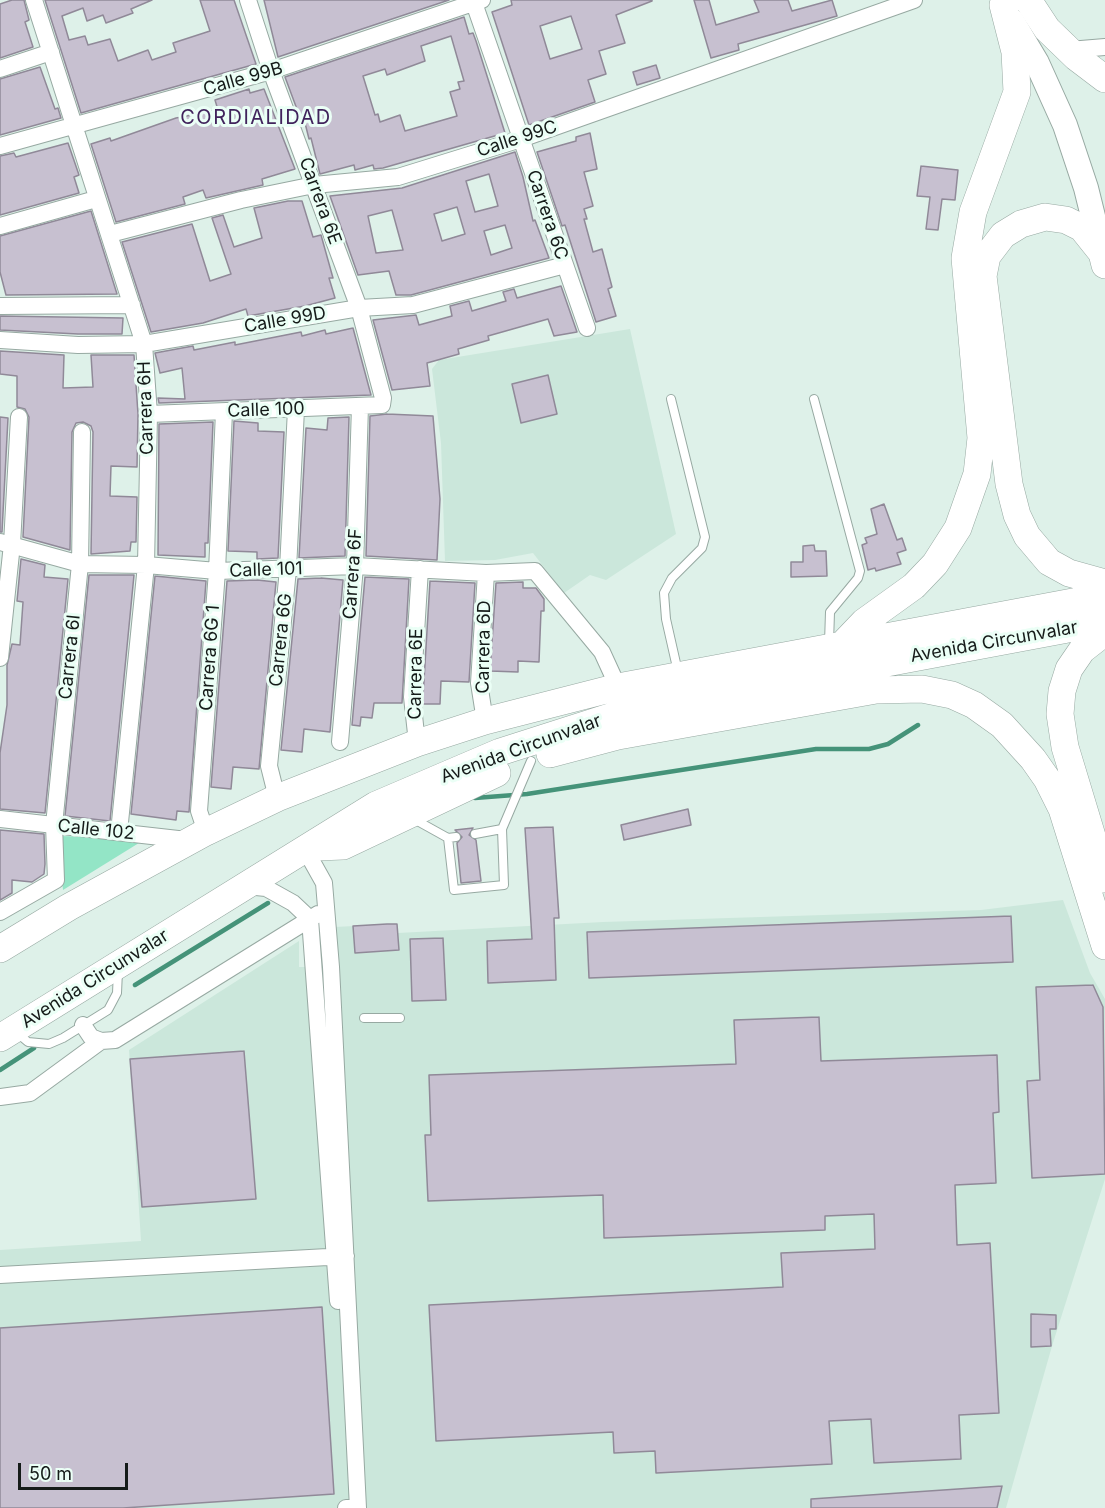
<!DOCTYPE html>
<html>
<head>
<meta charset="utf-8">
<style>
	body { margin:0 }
	#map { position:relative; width:1105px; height:1508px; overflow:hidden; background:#def1e9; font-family:Inter,sans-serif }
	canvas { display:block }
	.scale { position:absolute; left:18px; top:1463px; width:110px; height:27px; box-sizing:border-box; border:3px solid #151b19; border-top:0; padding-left:8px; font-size:18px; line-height:21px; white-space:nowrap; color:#151b19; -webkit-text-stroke:4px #ebfff6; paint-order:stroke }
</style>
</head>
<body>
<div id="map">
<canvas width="1105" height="1508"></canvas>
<div class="scale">50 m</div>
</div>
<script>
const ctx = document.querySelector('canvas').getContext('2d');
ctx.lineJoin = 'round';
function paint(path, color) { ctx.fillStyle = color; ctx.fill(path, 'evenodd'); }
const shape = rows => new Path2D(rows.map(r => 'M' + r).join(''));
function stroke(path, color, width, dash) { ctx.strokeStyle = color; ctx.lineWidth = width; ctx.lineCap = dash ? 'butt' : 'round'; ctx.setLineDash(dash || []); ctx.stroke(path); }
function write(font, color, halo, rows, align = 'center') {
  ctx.font = font + ' Inter,sans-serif'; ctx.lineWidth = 6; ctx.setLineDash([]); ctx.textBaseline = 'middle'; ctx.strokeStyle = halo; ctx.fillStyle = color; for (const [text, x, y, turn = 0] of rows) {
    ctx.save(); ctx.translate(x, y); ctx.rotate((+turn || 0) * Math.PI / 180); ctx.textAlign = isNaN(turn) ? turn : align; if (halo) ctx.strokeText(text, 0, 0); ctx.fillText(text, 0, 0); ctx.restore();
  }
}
paint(shape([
	[630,329,676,534,606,580,590,575,564,593,533,553,495,560,445,561,441,443,432,369,439,360],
	[1063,900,1090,973,1105,999,1105,1179,1052,1346,1006,1508,0,1508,0,1250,141,1241,129,1050,299,941,299,967,336,967,334,927,397,924,398,933,603,922,981,910]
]), '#cbe7db');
paint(shape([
	[58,836,147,838,63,890]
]), '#93e5c6');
stroke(shape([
	[475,798,527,794,816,749,869,749,888,744,918,725],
	[135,985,268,903],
	[0,1070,34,1048]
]), '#459379', 4.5);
const building = shape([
	[12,0,24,0,29,20,25,22,33,47,0,58,0,4,12,0],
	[45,0,152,0,131,9,133,13,106,23,103,15,87,21,83,8,62,16,69,40,85,36,88,45,110,39,118,61,148,50,152,60,176,52,173,43,210,31,200,0,234,0,256,64,81,113,45,0],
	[264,0,449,0,278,57,264,0],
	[511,0,652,0,652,1,616,15,625,43,599,51,606,74,588,80,595,102,529,125,492,12,512,5,511,0],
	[571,16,582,49,550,59,540,26,571,16],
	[694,0,709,0,716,25,759,12,754,0,788,0,792,11,832,0,837,16,738,44,739,50,711,58,694,0],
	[464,17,469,34,473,33,476,41,505,133,383,168,374,169,373,165,355,170,354,165,320,174,311,138,309,139,304,119,301,120,285,77,464,17],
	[451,36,464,81,458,82,460,89,450,92,457,116,405,131,400,115,380,122,378,114,375,115,363,76,385,69,387,75,425,61,421,46,451,36],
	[656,65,660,78,637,85,633,72,656,65],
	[40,67,55,109,58,108,61,118,0,135,0,79,40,67],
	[249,89,250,93,264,89,295,169,262,179,263,185,206,198,203,190,183,197,185,204,116,222,91,144,110,138,111,141,176,118,218,110,215,100,249,89],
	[590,133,597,169,584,172,593,206,584,209,587,219,584,219,593,252,602,249,612,287,608,289,616,316,596,322,565,225,562,226,537,152,576,141,576,137,590,133],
	[68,143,79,175,74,177,79,193,0,215,0,156,14,153,16,157,68,143],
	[515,152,523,177,533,221,535,220,549,258,411,295,396,295,389,271,358,275,330,196,402,188,515,152],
	[489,174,498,206,475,212,466,181,489,174],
	[457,207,465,234,442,241,434,214,457,207],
	[392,210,403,250,376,253,368,216,392,210],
	[505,225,512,248,491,255,484,231,505,225],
	[921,166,958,170,955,200,942,199,938,230,926,229,930,197,917,196,921,166],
	[288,201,302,201,313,237,321,235,333,278,329,278,335,298,305,306,248,316,246,309,203,323,151,332,122,242,192,224,210,281,231,274,212,218,223,215,234,247,262,238,254,208,288,201],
	[91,211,117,294,6,295,0,272,0,236,91,211],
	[561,286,577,332,554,336,548,319,488,336,489,340,458,349,459,354,427,363,430,386,392,390,373,320,416,315,419,325,452,316,450,306,469,301,472,311,506,301,503,292,514,289,517,298,561,286],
	[0,316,123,318,122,334,78,334,0,330,0,316],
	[353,328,371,395,159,403,158,398,185,399,182,368,160,373,155,353,193,346,194,350,235,342,235,345,301,332,302,336,325,330,326,334,353,328],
	[0,351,64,355,63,388,93,387,91,355,134,355,138,414,137,467,111,466,110,496,137,497,136,542,131,542,130,551,91,554,93,432,91,426,83,422,76,423,72,432,70,550,23,537,29,417,25,409,17,407,17,376,0,374,0,351],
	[548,375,557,414,521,423,512,384,548,375],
	[387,414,433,416,440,499,437,560,366,556,370,416,387,414],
	[0,417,8,418,2,532,0,532,0,417],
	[349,417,345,556,299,558,306,428,327,430,328,418,349,417],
	[234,421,258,423,258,431,284,432,278,558,257,559,257,552,228,551,234,421],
	[213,422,208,543,205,543,205,557,158,555,159,424,213,422],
	[884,504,897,540,902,538,906,550,897,553,901,564,876,571,875,568,868,570,862,545,867,543,865,538,877,534,871,509,884,504],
	[814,545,815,551,826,551,827,576,791,577,791,562,803,562,803,546,814,545],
	[21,559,45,565,44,577,68,579,45,813,0,809,0,753,7,705,7,665,12,644,20,645,23,602,17,601,21,559],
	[89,575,134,575,110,821,65,816,89,575],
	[155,576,206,581,189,812,177,811,176,820,131,814,155,576],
	[365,577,409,579,402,703,374,703,372,718,361,717,360,726,352,725,365,577],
	[321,578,343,580,330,732,304,729,302,752,281,750,298,579,321,578],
	[257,580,276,582,259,769,233,767,231,789,211,787,227,581,257,580],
	[430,581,475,583,469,682,441,681,440,704,423,704,423,697,430,581],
	[523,582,523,588,536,588,544,599,544,611,541,611,539,662,518,661,518,672,490,671,496,583,523,582],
	[688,809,691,825,624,840,621,825,688,809],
	[553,827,559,918,554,918,556,980,488,983,487,941,532,939,525,828,553,827],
	[473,828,469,835,476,840,481,881,461,883,457,843,462,837,455,830,473,828],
	[0,830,44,834,45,864,44,874,32,882,12,880,12,893,0,900,0,830],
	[1011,916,1013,962,589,978,587,932,1011,916],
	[387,924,397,924,399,950,355,953,353,926,387,924],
	[443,938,446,1000,412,1001,410,939,443,938],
	[1093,985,1103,1007,1105,1174,1032,1178,1027,1081,1040,1080,1036,987,1093,985],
	[819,1017,821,1061,997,1055,999,1112,993,1113,996,1183,955,1185,957,1245,990,1243,999,1413,959,1415,961,1459,874,1463,871,1419,829,1421,832,1464,656,1473,655,1451,614,1453,613,1432,436,1441,429,1305,783,1287,781,1253,875,1249,874,1214,825,1216,825,1230,604,1238,603,1195,428,1201,425,1135,431,1135,429,1075,736,1064,734,1020,819,1017],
	[244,1051,256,1199,142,1207,130,1059,244,1051],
	[322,1307,334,1494,123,1508,0,1508,0,1328,322,1307],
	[1031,1314,1056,1315,1056,1329,1050,1329,1051,1346,1031,1347,1031,1314],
	[1002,1486,997,1508,811,1508,811,1499,1002,1486]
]);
paint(building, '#c7c0d0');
stroke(building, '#908998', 1.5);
const service = shape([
	[671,399,705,537,702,548,672,578,664,593,666,619,678,672],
	[814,399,860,571,858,578,830,612,829,643],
	[412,818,448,838,456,837],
	[475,834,502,829,531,761],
	[448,838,454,890,504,885,502,829],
	[364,1018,400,1018],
	[16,1032,28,1042,49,1044,63,1038,108,1010,117,993,118,971]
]);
const minor = shape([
	[34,0,144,344,149,414,146,565,119,832],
	[473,0,587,328],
	[1069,50,1105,47],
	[0,69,51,52],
	[0,146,271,71,482,0],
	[0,226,96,199],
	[110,234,241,200,314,185,398,177,521,139,914,0],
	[0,306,132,305],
	[0,340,78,345,144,344,359,308,413,305,565,265],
	[149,414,382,405,383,398,359,308,271,71,248,0],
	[0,542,80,564,146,565,217,571,355,566,486,573,535,571,602,652,618,687],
	[0,658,12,544,19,417],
	[485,721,479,683,486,573],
	[340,742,355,566,360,406],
	[417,743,412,697,420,569],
	[277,798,269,766,288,569,296,409],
	[0,819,187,840],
	[206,832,199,811,217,571,224,412],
	[305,849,324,883,331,967,358,1508,346,1508],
	[246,886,266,888,293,903,310,919,338,1301],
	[0,912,56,880,54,825,80,564,82,432],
	[83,1025,91,1037,101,1041,115,1040,318,914],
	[0,1097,30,1093,101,1041],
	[0,1275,346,1256]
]);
const secondary = shape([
	[1012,21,1037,63,1065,125,1086,188,1102,253]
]);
const trunk = shape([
	[1028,0,1047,29,1076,57,1105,79],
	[1105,265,1102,253,1082,228,1066,220,1045,217,1021,224,1003,235,987,256,983,276,1009,484,1017,515,1027,536,1049,562,1069,573,1105,583],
	[1105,632,1082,650,1069,669,1062,691,1060,714,1065,747,1105,879],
	[843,644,864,622,914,586,935,564,958,528,977,474,981,438,965,258,973,212,1017,92,1015,52,1003,5],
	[550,754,618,736,876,690,922,689,952,695,974,705,1002,725,1033,759,1047,779,1062,809,1105,946],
	[318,847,343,846,497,773],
	[0,949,69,907,206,832,277,798,417,743,485,721,618,687,1105,596],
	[0,1038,376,805,500,752,625,712,1105,622]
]);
stroke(service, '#97a9a2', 10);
stroke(minor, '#97a9a2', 18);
stroke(secondary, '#97a9a2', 26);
stroke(trunk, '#97a9a2', 28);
stroke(service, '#fff', 8);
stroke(minor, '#fff', 16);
stroke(secondary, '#fff', 24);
stroke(trunk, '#fff', 27);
write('18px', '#151b19', '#ebfff6', [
	["Calle 99B",243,79,-16],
	["Calle 99C",517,139,-18],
	["Carrera 6E",320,201,70],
	["Carrera 6C",547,215,71],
	["Calle 99D",285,320,-10],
	["Carrera 6H",146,408,-92],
	["Calle 100",266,410,-2],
	["Calle 101",266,570,-2],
	["Carrera 6F",353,574,-86],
	["Carrera 6G",281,640,-84],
	["Avenida Circunvalar",994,642,-10],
	["Carrera 6D",484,647,-89],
	["Carrera 6I",70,657,-84],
	["Carrera 6G 1",210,658,-86],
	["Carrera 6E",416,674,-89],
	["Avenida Circunvalar",521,749,-20],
	["Calle 102",96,830,6],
	["Avenida Circunvalar",95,979,-32]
]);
ctx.letterSpacing = '1.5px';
write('20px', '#41235c', '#ebfff6', [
	["CORDIALIDAD",256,118]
]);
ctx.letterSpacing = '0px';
</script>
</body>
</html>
